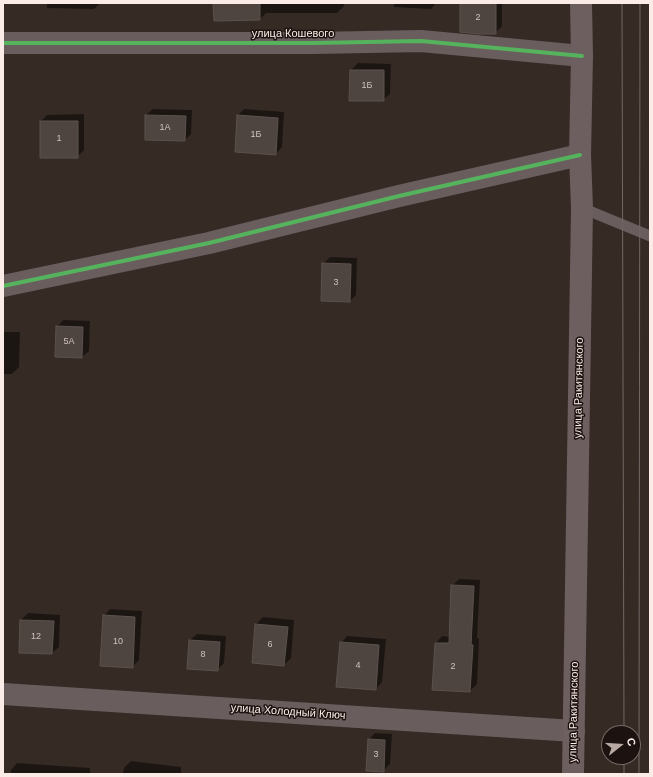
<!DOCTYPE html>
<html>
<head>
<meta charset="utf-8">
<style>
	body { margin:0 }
	#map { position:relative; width:653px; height:777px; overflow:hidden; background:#362a25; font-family:Arial,sans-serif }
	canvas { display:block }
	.frame { position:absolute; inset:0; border:4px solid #fcece7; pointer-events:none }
	.north { position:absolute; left:601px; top:725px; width:40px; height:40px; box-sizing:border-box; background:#1c120f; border:1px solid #766965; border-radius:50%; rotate:73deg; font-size:11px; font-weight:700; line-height:16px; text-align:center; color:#fcece7 }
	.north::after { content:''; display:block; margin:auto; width:14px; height:18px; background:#b7a8a3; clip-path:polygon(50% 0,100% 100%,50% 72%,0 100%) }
</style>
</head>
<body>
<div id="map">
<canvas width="653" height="777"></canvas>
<div class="frame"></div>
<div class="north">С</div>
</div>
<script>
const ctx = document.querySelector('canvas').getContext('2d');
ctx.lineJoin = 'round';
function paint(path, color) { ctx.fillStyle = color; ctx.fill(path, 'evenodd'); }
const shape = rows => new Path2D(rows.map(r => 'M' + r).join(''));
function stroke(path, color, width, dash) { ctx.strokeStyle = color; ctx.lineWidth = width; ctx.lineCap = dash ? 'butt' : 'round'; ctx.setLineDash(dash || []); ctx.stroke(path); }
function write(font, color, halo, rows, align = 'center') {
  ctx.font = font + ' Arial,sans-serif'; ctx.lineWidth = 3; ctx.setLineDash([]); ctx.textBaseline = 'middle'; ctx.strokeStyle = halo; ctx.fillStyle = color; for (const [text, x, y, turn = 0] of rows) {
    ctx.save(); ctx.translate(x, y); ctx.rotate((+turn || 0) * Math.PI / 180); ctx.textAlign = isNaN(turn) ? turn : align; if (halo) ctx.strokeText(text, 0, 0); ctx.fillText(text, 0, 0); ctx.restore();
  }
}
paint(shape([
	[47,3,100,3,94,9,47,8],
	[214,3,344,3,344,6,337,13,266,13,260,19],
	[394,3,436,3,431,9,394,7],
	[461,3,502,3,502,26,495,33],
	[358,63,391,64,390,94,383,100,351,70],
	[153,109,192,110,191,134,185,140,146,115],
	[244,109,284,112,282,147,276,154,238,115],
	[84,114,84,150,77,157,41,121,47,115],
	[330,257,357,258,356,295,350,301,323,264],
	[63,320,90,321,89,351,82,357,57,327],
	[3,332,20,332,19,367,12,374,3,374],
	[459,579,480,580,477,638,479,639,477,684,470,691,433,689,436,643,442,636,450,637,452,586],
	[110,609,142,611,139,660,132,667,104,616],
	[28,613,60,615,59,647,52,653,20,652,21,620],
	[263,617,294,620,291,658,284,665,253,662,256,624],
	[197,634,226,636,224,663,217,670,190,640],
	[347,636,386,639,382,682,376,689,341,643],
	[375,733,392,734,390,764,383,771,369,739],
	[131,761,181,767,181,774,123,774,124,768],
	[17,763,90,768,90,774,11,774,11,770]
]), '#0007');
const building = shape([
	[213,3,260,3,260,20,214,21,213,3],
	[460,3,496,3,496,34,478,34,460,32,460,3],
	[350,70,384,70,384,101,349,101,350,70],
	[145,115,186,116,185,141,145,140,145,115],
	[237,115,278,118,276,155,235,152,237,115],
	[40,121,78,121,78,158,40,158,40,121],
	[322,263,351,264,350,302,321,301,322,263],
	[56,326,83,327,82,358,55,357,56,326],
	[451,585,474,586,471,645,473,645,470,692,432,690,435,643,449,643,451,585],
	[103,615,135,617,133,668,100,666,103,615],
	[20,620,54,621,52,654,19,653,20,620],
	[255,624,288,627,284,666,252,663,255,624],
	[189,640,220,642,218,671,187,669,189,640],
	[340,642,379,645,376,690,336,687,340,642],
	[368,739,385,740,384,772,366,771,368,739]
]);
paint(building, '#4e4540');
stroke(building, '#5b524c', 1);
stroke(shape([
	[582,208,650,236]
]), '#6a5d5e', 11);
stroke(shape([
	[3,43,313,43,421,41,582,56],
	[3,286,209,243,399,196,580,155],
	[3,694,574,731]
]), '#6a5d5e', 22);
stroke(shape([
	[573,774,582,208,580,155,582,56,581,3]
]), '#6d5f60', 22);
stroke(shape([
	[622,3,624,733],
	[624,757,624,774],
	[639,774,640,3]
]), '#736866', 1);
stroke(shape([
	[3,43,313,43,421,41,582,56],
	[3,286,209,243,399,196,580,155]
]), '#56b35d', 4);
write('9px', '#d0c2bd', null, [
	["2",478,18],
	["1Б",367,86],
	["1А",165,128],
	["1Б",256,135],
	["1",59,139],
	["3",336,283],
	["5А",69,342],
	["12",36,637],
	["10",118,642],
	["6",270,645],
	["8",203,655],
	["4",358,666],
	["2",453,667],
	["3",376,755]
]);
write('11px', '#fcece7', '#1c120f', [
	["улица Кошевого",293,34],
	["улица Ракитянского",579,388,-89],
	["улица Холодный Ключ",288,712,4],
	["улица Ракитянского",574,712,-89]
]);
</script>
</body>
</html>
